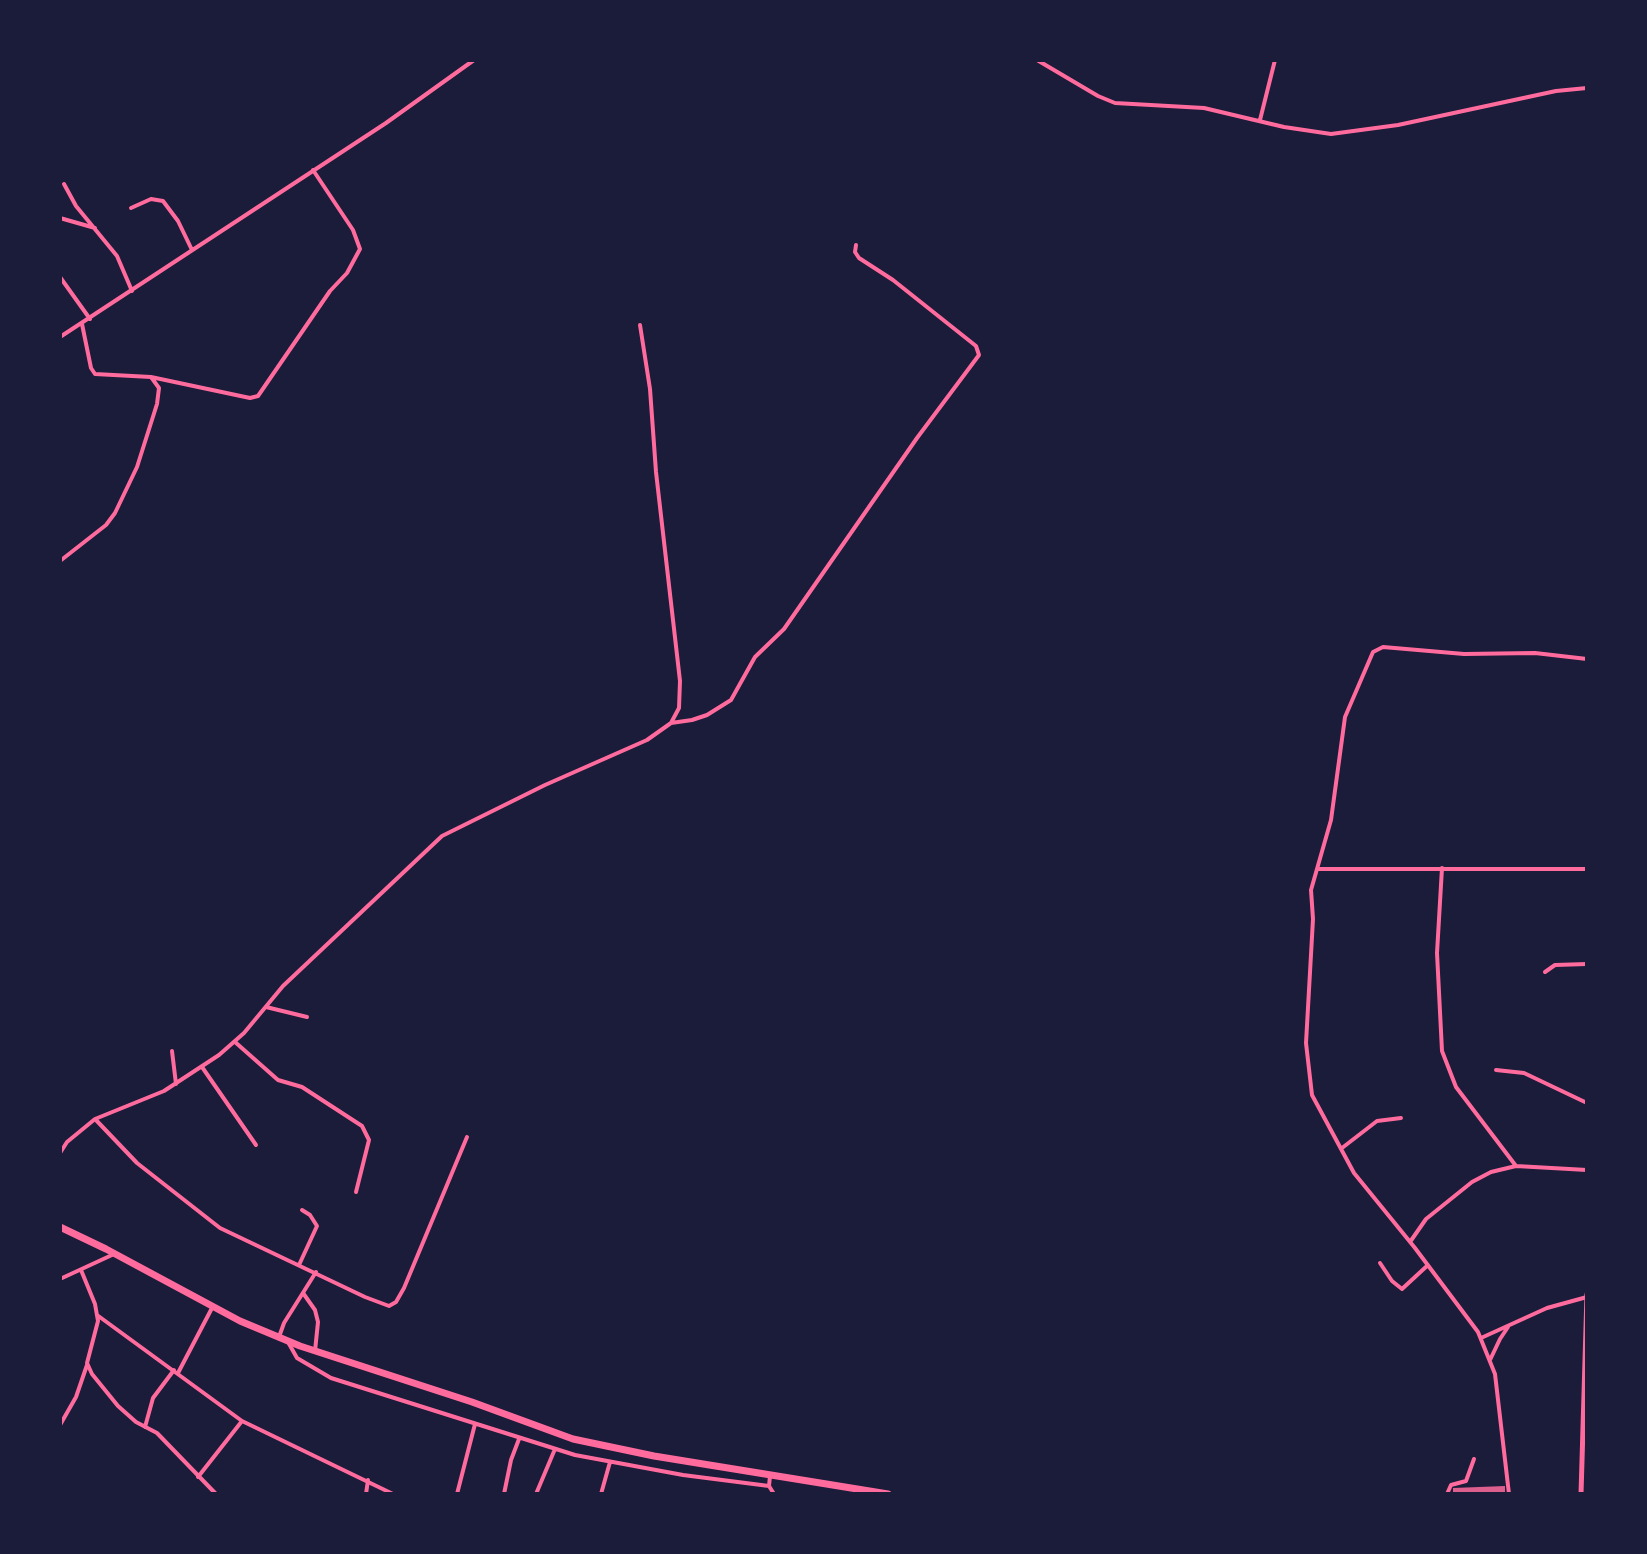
<!DOCTYPE html>
<html>
<head>
<meta charset="utf-8">
<style>
	body { margin:0 }
	#map { position:relative; width:1647px; height:1554px; overflow:hidden; background:#1b1b3a; font-family:"Times New Roman",serif }
	canvas { display:block }
	.frame { position:absolute; inset:0; border:62px solid #1b1b3a; pointer-events:none }
</style>
</head>
<body>
<div id="map">
<canvas width="1647" height="1554"></canvas>
<div class="frame"></div>
</div>
<script>
const ctx = document.querySelector('canvas').getContext('2d');
ctx.lineJoin = 'round';
function paint(path, color) { ctx.fillStyle = color; ctx.fill(path, 'evenodd'); }
const shape = rows => new Path2D(rows.map(r => 'M' + r).join(''));
function stroke(path, color, width, dash) { ctx.strokeStyle = color; ctx.lineWidth = width; ctx.lineCap = dash ? 'butt' : 'round'; ctx.setLineDash(dash || []); ctx.stroke(path); }
paint(shape([
	[1505,1486,1505,1494,1453,1494,1453,1488]
]), '#dd5f8e');
stroke(shape([
	[1037,60,1098,96,1115,103,1204,108,1284,127,1331,134,1398,125,1556,91,1587,88],
	[1260,120,1275,60],
	[64,184,76,206,117,256,132,291],
	[131,208,151,199,163,201,178,221,192,250],
	[60,218,95,228],
	[60,277,90,319],
	[60,337,386,123,474,60],
	[151,377,250,398,258,396,330,291,347,273,360,249,353,230,313,170],
	[60,561,106,525,115,513,137,467,157,404,159,388,151,377,95,374,91,368,82,324],
	[671,723,692,720,707,715,731,700,755,657,784,629,917,438,979,355,976,346,893,280,859,258,855,252,856,245],
	[1442,868,1437,953,1442,1051,1456,1087,1516,1166],
	[1317,869,1587,869],
	[1545,972,1555,965,1587,964],
	[266,1007,307,1017],
	[235,1042,278,1080,302,1087,362,1126,369,1140,356,1192],
	[172,1051,176,1084],
	[202,1067,256,1145],
	[1496,1070,1524,1073,1587,1103],
	[95,1119,137,1163,220,1228,365,1297,389,1306,396,1302,404,1288,467,1137],
	[1342,1148,1377,1121,1401,1118],
	[60,1153,67,1142,95,1119,164,1091,219,1055,244,1033,283,986,442,836,545,785,647,740,671,723,679,708,680,681,656,472,650,389,640,325],
	[1410,1242,1426,1219,1472,1182,1491,1172,1516,1166,1587,1170],
	[1380,1263,1392,1281,1402,1289,1428,1265],
	[299,1265,317,1226,310,1215,302,1210],
	[81,1270,95,1304,98,1321,87,1363,92,1374,118,1406,136,1422,157,1433,216,1494],
	[60,1279,112,1255],
	[303,1293,315,1310,318,1322,315,1351],
	[97,1315,242,1421,393,1494],
	[279,1337,284,1323,316,1272],
	[1481,1338,1547,1308,1587,1297],
	[288,1342,297,1358,331,1378,575,1455,683,1475,769,1486],
	[1490,1360,1500,1339,1508,1327],
	[178,1373,212,1308],
	[60,1425,76,1397,87,1365],
	[145,1427,153,1398,174,1370],
	[770,1476,769,1486,774,1494],
	[198,1477,242,1421],
	[366,1494,368,1480],
	[457,1494,475,1424],
	[504,1494,511,1460,519,1439],
	[536,1494,555,1449],
	[601,1494,610,1462],
	[1447,1494,1451,1485,1466,1481,1474,1459],
	[1509,1494,1495,1374,1478,1332,1415,1248,1354,1173,1312,1095,1306,1043,1313,919,1311,890,1331,820,1345,717,1373,652,1383,647,1464,654,1535,653,1587,659]
]), '#ff6b9d', 4);
stroke(shape([
	[1581,1494,1587,1294]
]), '#ff6b9d', 5);
stroke(shape([
	[60,1227,106,1249,240,1321,300,1346,472,1402,573,1439,654,1456,888,1494]
]), '#ff6b9d', 7);
</script>
</body>
</html>
